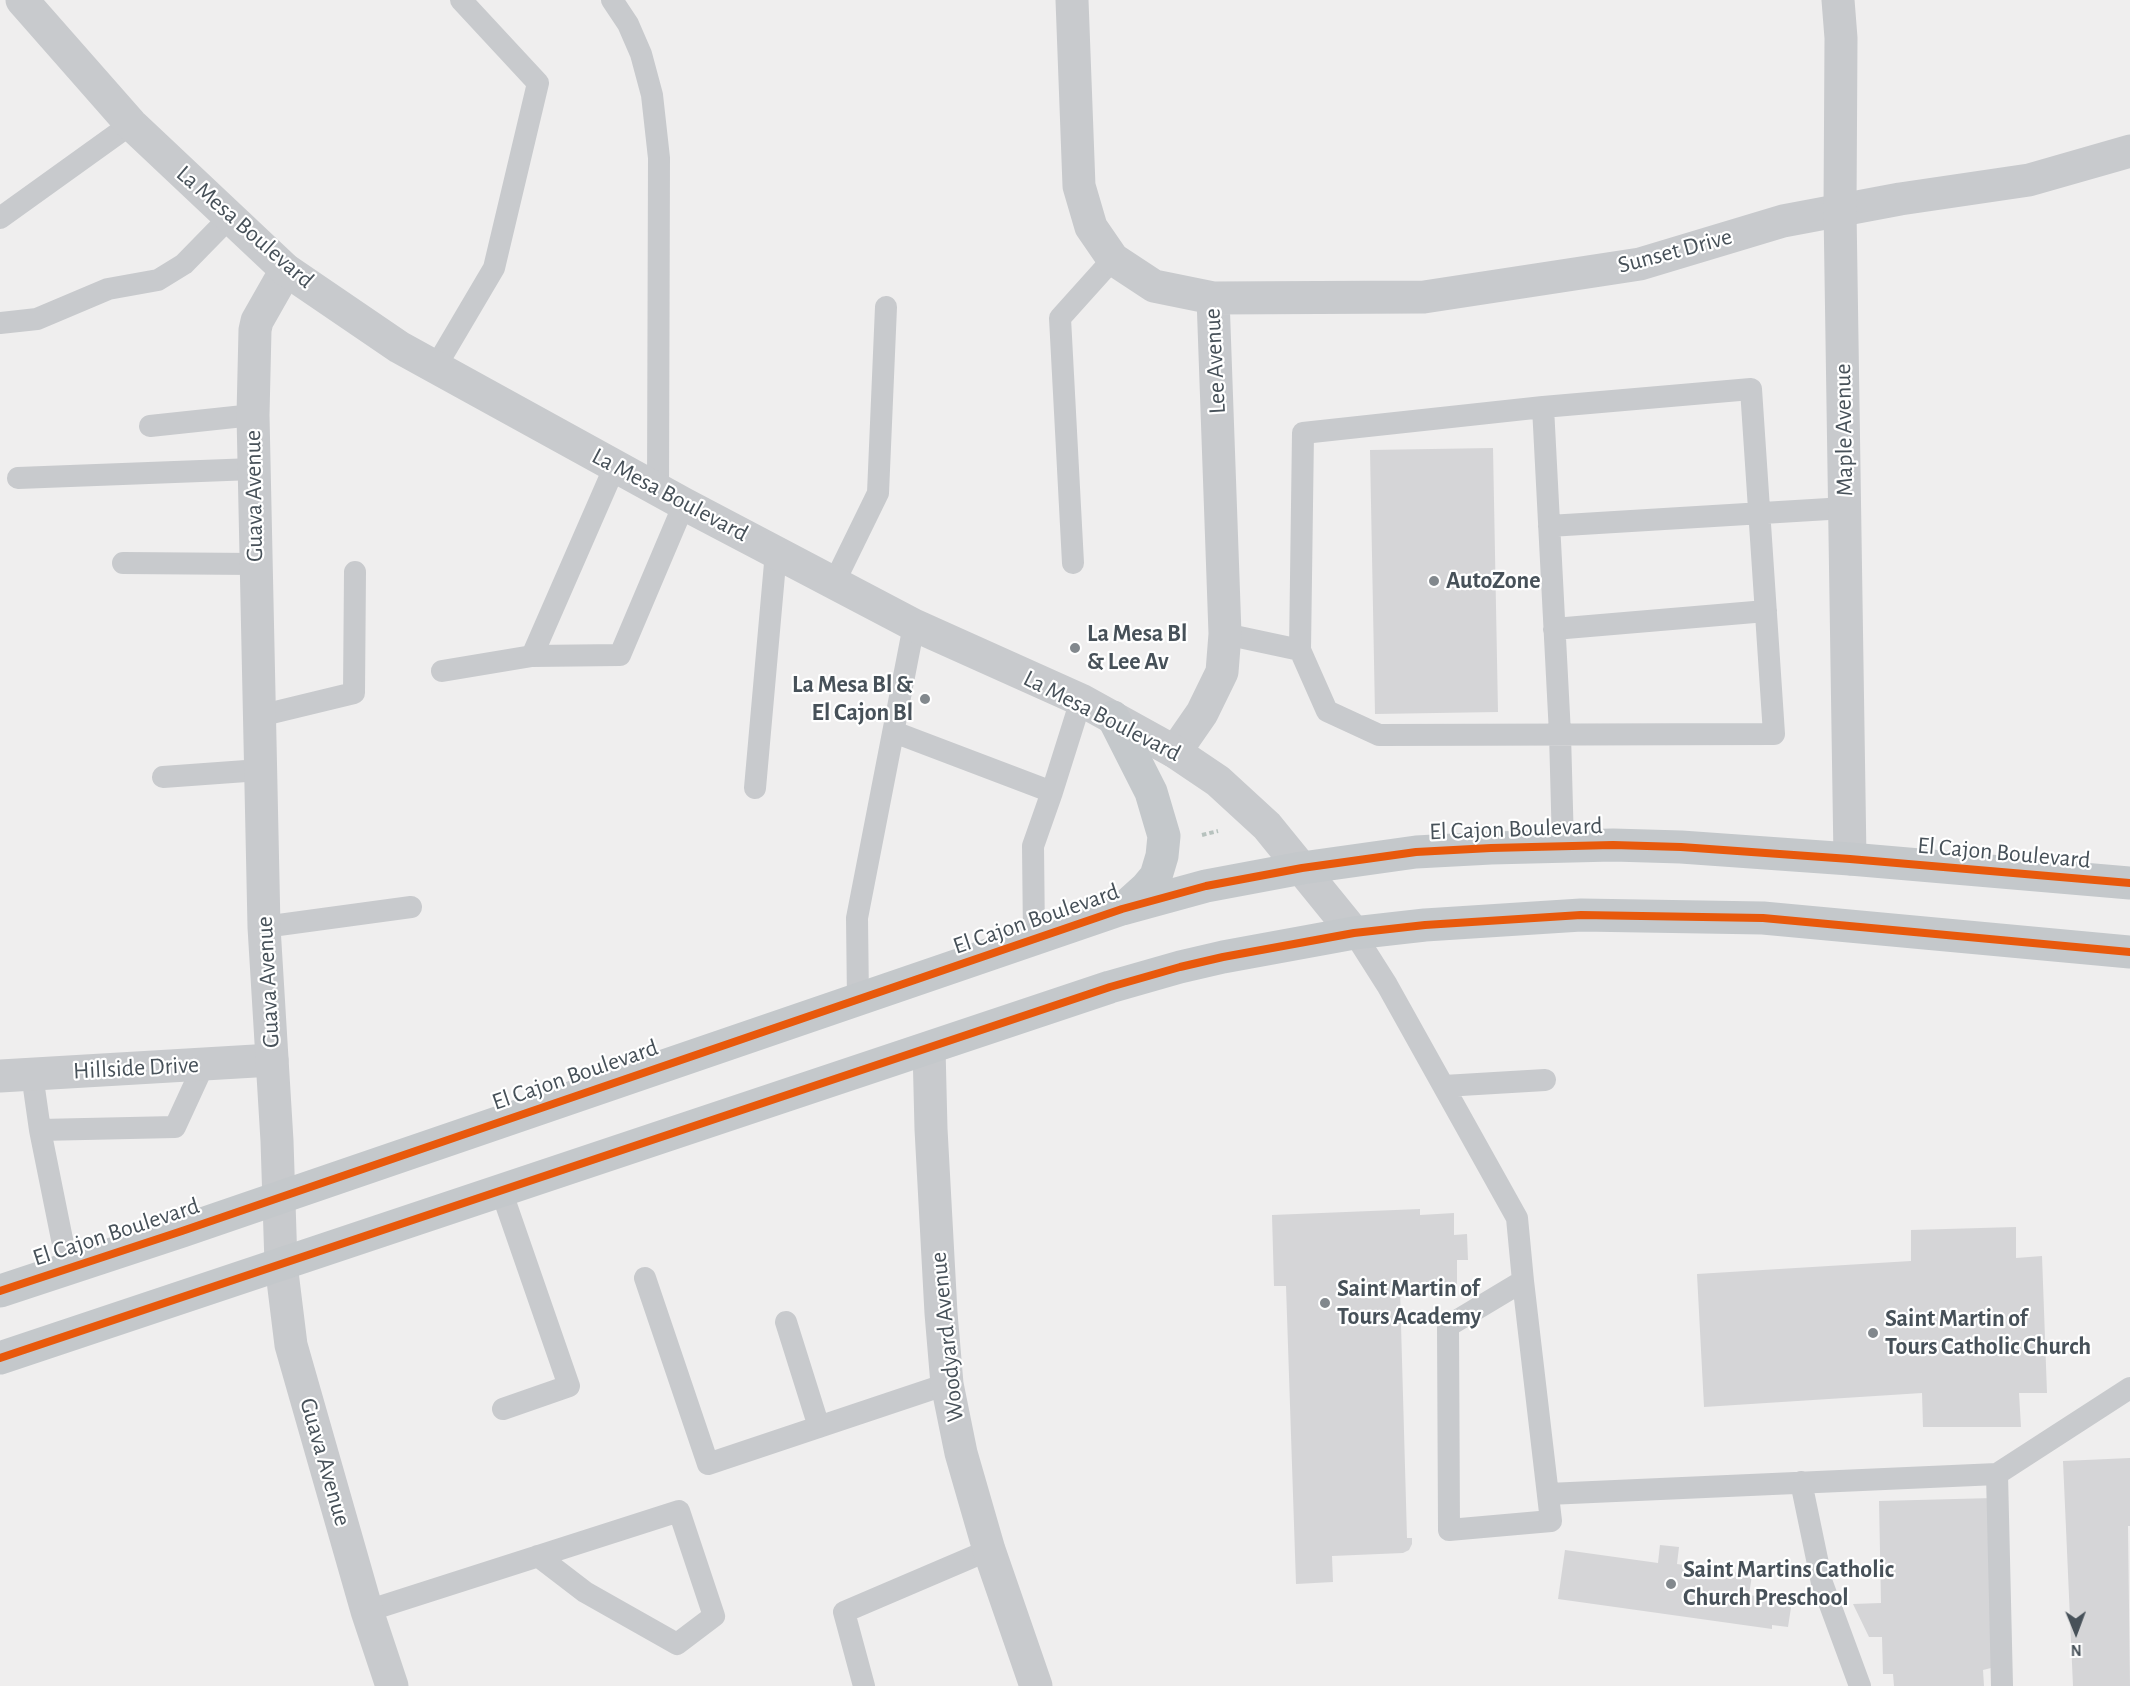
<!DOCTYPE html>
<html>
<head>
<meta charset="utf-8">
<style>
	body { margin:0 }
	#map { position:relative; width:2130px; height:1686px; overflow:hidden; background:#efeeee; font-family:"Alegreya Sans",sans-serif }
	canvas { display:block }
	.north { position:absolute; left:2046px; top:1602px; width:60px; height:60px; -webkit-text-stroke:4px #fff; paint-order:stroke; rotate:179deg; font-size:16px; font-weight:700; line-height:24px; text-align:center; color:#475159 }
	.north::after { content:''; display:block; margin:auto; width:21px; height:27px; background:#475159; clip-path:polygon(50% 0,100% 100%,50% 72%,0 100%) }
</style>
</head>
<body>
<div id="map">
<canvas width="2130" height="1686"></canvas>
<div class="north">N</div>
</div>
<script>
const ctx = document.querySelector('canvas').getContext('2d');
ctx.lineJoin = 'round';
function paint(path, color) { ctx.fillStyle = color; ctx.fill(path, 'evenodd'); }
const shape = rows => new Path2D(rows.map(r => 'M' + r).join(''));
function stroke(path, color, width, dash) { ctx.strokeStyle = color; ctx.lineWidth = width; ctx.lineCap = dash ? 'butt' : 'round'; ctx.setLineDash(dash || []); ctx.stroke(path); }
function write(font, color, halo, rows, align = 'center') {
  ctx.font = font + ' "Alegreya Sans",sans-serif'; ctx.lineWidth = 4.5; ctx.setLineDash([]); ctx.textBaseline = 'middle'; ctx.strokeStyle = halo; ctx.fillStyle = color; for (const [text, x, y, turn = 0] of rows) {
    ctx.save(); ctx.translate(x, y); ctx.rotate((+turn || 0) * Math.PI / 180); ctx.textAlign = isNaN(turn) ? turn : align; if (halo) ctx.strokeText(text, 0, 0); ctx.fillText(text, 0, 0); ctx.restore();
  }
}
paint(shape([
	[1493,448,1498,712,1375,714,1370,450],
	[1420,1209,1420,1215,1454,1213,1454,1235,1467,1234,1468,1260,1457,1260,1457,1287,1400,1289,1407,1538,1412,1538,1412,1544,1409,1550,1403,1553,1332,1556,1333,1582,1296,1584,1286,1286,1274,1286,1272,1215],
	[2016,1227,2016,1258,2042,1256,2047,1393,2019,1393,2021,1427,1923,1427,1922,1393,1704,1407,1697,1274,1911,1261,1911,1230],
	[2130,1458,2130,1526,2128,1526,2130,1686,2073,1686,2063,1461],
	[1993,1498,1991,1668,1983,1670,1984,1686,1894,1686,1893,1674,1883,1674,1882,1637,1869,1637,1853,1604,1881,1603,1879,1501],
	[1660,1545,1679,1547,1677,1564,1752,1575,1749,1595,1792,1601,1788,1627,1772,1625,1772,1629,1558,1599,1565,1550,1658,1563]
]), '#d5d5d7');
stroke(shape([
	[1202,835,1218,831]
]), '#b7c2be', 4, [4.5, 3]);
stroke(shape([
	[612,0,628,24,641,54,652,95,659,158,658,489],
	[0,218,131,124],
	[0,323,37,319,108,289,158,280,184,264,229,218],
	[435,368,494,268,538,83,461,0],
	[150,426,253,415],
	[18,478,253,469],
	[1549,526,1845,508],
	[123,563,255,564],
	[1073,563,1060,318,1113,259],
	[834,583,878,493,886,307],
	[1554,629,1766,611],
	[1225,634,1300,650,1303,433,1543,407,1560,734,1563,845],
	[1300,650,1327,711,1379,735,1774,734,1751,389,1543,407],
	[532,656,620,655,684,504],
	[442,671,532,656,615,466],
	[259,716,354,693,355,572],
	[894,732,1052,792],
	[163,777,260,770],
	[755,788,776,552],
	[264,927,411,907],
	[1354,933,1387,985,1517,1218,1523,1281,1551,1521,1449,1530,1448,1326,1523,1281],
	[1034,939,1033,846,1052,792,1081,700],
	[858,1000,857,918,914,625],
	[32,1074,40,1130,68,1269],
	[1444,1086,1545,1080],
	[40,1130,175,1127,204,1064],
	[501,1190,569,1386,503,1409],
	[645,1278,708,1464,947,1384],
	[786,1322,819,1427],
	[1997,1474,2002,1686],
	[1801,1482,1822,1583,1860,1686],
	[1548,1494,1997,1474,2130,1388],
	[367,1611,679,1511,714,1616,677,1644,585,1592,538,1556],
	[864,1686,844,1612,989,1550]
]), '#c8cacd', 22);
stroke(shape([
	[1072,0,1079,186,1091,227,1113,259,1154,286,1213,298,1424,297,1640,264,1783,221,1900,199,2029,180,2130,151],
	[1175,752,1202,713,1222,672,1225,634,1213,298],
	[929,1048,931,1129,941,1313,947,1384,961,1453,989,1550,1036,1686],
	[0,1076,272,1060]
]), '#c8cacd', 33);
stroke(shape([
	[1838,0,1841,38,1840,210,1850,859],
	[286,270,257,321,255,330,253,415,264,927,277,1141,281,1264,291,1345,367,1611,392,1686]
]), '#c8cacd', 33);
stroke(shape([
	[22,0,131,124,286,270,399,347,684,504,914,625,1081,700,1175,752,1218,781,1267,826,1354,933]
]), '#c8cacd', 33);
stroke(shape([
	[1113,717,1151,792,1164,836,1162,856,1156,876,1146,888,1125,907],
	[0,1291,182,1231,1122,909,1206,886,1302,868,1416,852,1491,848,1613,845,1681,847,1850,859,2130,883],
	[0,1358,1110,987,1180,967,1223,957,1354,933,1425,925,1581,915,1763,918,2130,952]
]), '#c4c8cb', 33);
stroke(shape([
	[0,1291,182,1231,1122,909,1206,886,1302,868,1416,852,1491,848,1613,845,1681,847,1850,859,2130,883],
	[0,1358,1110,987,1180,967,1223,957,1354,933,1425,925,1581,915,1763,918,2130,952]
]), '#e8590c', 8);
for (const [x, y, r, color] of [
	[1434,581,6,"#82888d"],
	[1075,648,6,"#82888d"],
	[925,699,6,"#82888d"],
	[1325,1303,6,"#82888d"],
	[1873,1333,6,"#82888d"],
	[1671,1584,6,"#82888d"]
]) { const dot = new Path2D(); dot.arc(x, y, r, 0, 2 * Math.PI); ctx.fillStyle = color; ctx.fill(dot); stroke(dot, '#fff', 2); }
write('24px', '#475159', '#fff', [
	["La Mesa Boulevard",245,227,41],
	["Sunset Drive",1675,251,-15],
	["Lee Avenue",1215,361,-93],
	["Maple Avenue",1844,430,-91],
	["La Mesa Boulevard",670,495,28],
	["Guava Avenue",254,496,-91],
	["La Mesa Boulevard",1102,716,27],
	["El Cajon Boulevard",1516,829,-2],
	["El Cajon Boulevard",2004,853,5],
	["El Cajon Boulevard",1036,919,-19],
	["Guava Avenue",268,982,-93],
	["Hillside Drive",136,1068,-3],
	["El Cajon Boulevard",575,1075,-19],
	["El Cajon Boulevard",116,1232,-18],
	["Woodyard Avenue",947,1337,-96],
	["Guava Avenue",325,1462,74]
]);
write('bold 24px', '#475159', '#fff', [
	["AutoZone",1446,581],
	["La Mesa Bl",1087,634],
	["& Lee Av",1087,662],
	["La Mesa Bl &",913,685,"right"],
	["El Cajon Bl",913,713,"right"],
	["Saint Martin of",1337,1289],
	["Tours Academy",1337,1317],
	["Saint Martin of",1885,1319],
	["Tours Catholic Church",1885,1347],
	["Saint Martins Catholic",1683,1570],
	["Church Preschool",1683,1598]
], 'left');
</script>
</body>
</html>
